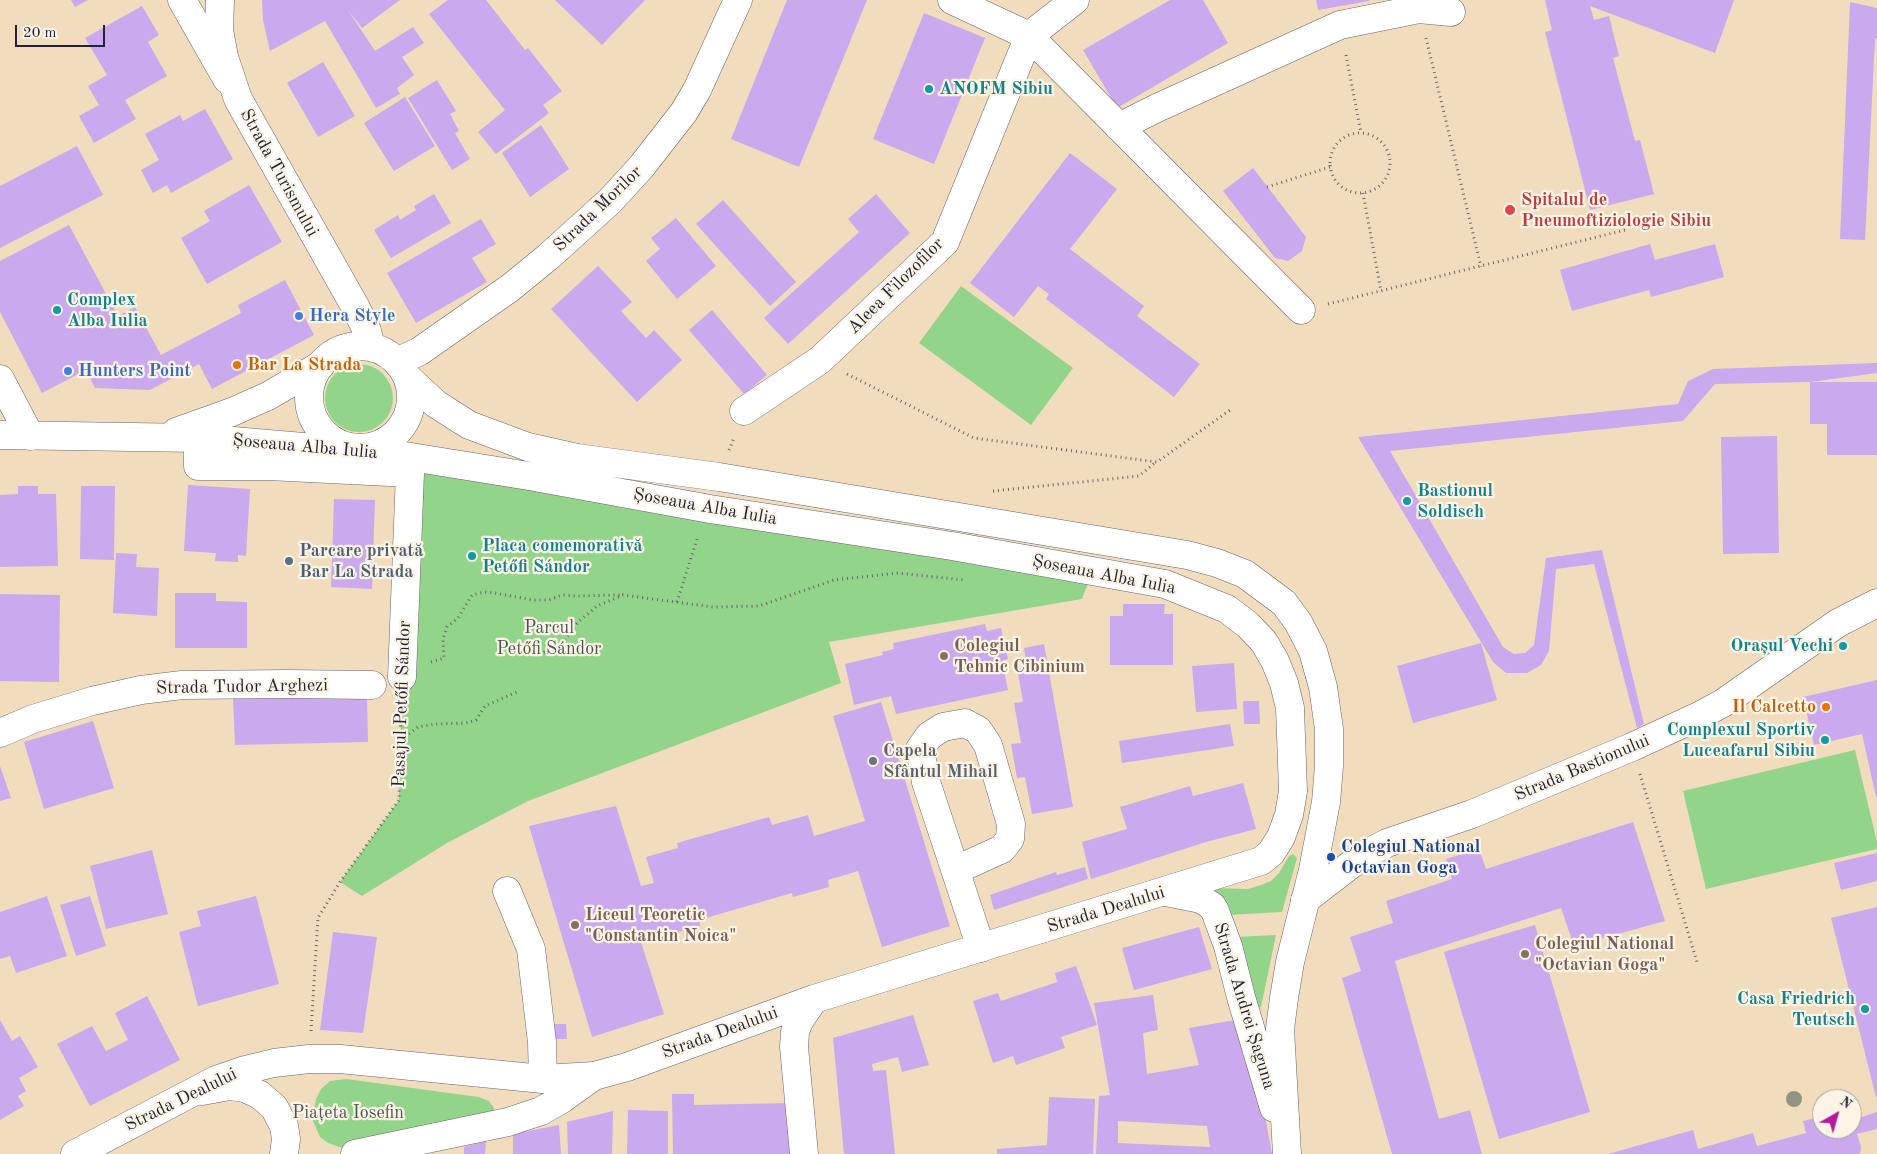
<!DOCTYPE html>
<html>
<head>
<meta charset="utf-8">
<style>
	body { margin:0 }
	#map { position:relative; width:1877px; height:1154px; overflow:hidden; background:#f1ddbd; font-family:"Old Standard TT",serif }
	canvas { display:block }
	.north { position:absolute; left:1812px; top:1089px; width:50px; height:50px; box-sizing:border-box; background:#fcf5e5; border:1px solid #a5a1a1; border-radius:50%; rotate:38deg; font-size:14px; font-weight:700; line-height:20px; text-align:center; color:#22223b }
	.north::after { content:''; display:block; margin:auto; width:18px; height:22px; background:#b5179e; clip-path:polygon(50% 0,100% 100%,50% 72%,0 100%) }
	.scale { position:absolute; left:15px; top:25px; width:90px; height:22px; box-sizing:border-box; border:2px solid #22223b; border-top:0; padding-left:6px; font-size:15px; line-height:18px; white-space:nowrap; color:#22223b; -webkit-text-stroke:4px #fcf5e5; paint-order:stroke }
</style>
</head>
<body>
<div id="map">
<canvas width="1877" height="1154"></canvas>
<div class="north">N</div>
<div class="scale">20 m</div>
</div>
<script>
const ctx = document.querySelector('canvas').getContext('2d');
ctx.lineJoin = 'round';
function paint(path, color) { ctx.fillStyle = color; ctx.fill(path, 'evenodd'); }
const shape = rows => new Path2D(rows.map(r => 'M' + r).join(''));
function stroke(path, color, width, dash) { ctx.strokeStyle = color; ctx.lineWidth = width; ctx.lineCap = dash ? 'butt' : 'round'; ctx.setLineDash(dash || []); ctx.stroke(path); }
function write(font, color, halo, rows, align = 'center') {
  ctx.font = font + ' "Old Standard TT",serif'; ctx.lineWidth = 4.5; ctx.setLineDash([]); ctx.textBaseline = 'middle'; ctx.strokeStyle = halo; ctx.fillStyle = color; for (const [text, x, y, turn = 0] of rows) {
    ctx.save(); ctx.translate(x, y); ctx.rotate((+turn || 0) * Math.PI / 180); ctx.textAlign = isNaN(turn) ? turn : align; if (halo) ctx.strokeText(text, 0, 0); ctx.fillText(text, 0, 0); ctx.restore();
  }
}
paint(shape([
	[961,286,1073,368,1031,425,919,343],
	'325 398a34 34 0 1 1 68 0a34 34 0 1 1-68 0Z',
	[410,473,465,473,1090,578,1082,599,829,642,841,683,528,801,447,843,362,896,340,882,399,800,402,673],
	[1855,750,1877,842,1877,849,1706,889,1683,791],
	[1293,854,1297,858,1282,912,1228,915,1213,888,1248,889,1261,885,1271,881,1279,873,1289,856],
	[1276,935,1261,1007,1257,1009,1234,937],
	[346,1079,479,1097,489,1101,494,1108,493,1116,486,1120,342,1148,328,1143,320,1137,312,1119,316,1099,321,1089,330,1081]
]), '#93d48b');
paint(shape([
	[71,0,88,0,75,7],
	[262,0,400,0,362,28,348,10,375,51,413,27,424,43,402,57,414,75,397,88,400,94,376,108,325,21,270,51,263,20],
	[448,0,486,0,525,50,528,48,562,91,543,105,549,113,496,154,478,132,505,110,429,14],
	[555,0,645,0,602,45],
	[787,0,867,0,799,167,731,139],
	[1170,0,1203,0,1228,43,1117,108,1083,50],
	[1316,0,1369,0,1369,1,1318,10],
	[1545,0,1734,0,1715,53,1590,6,1594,20,1609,16,1619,56,1613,58,1635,141,1640,140,1654,194,1590,210,1545,32,1552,30],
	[1850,2,1877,8,1877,39,1875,39,1865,240,1840,239],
	[142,6,159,35,148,42,167,76,125,100,136,119,94,143,79,116,99,105,88,86,107,75,85,38],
	[924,13,985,38,934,164,873,139],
	[323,62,355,116,318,137,287,83],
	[437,80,456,111,450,114,459,131,455,133,470,159,452,170,408,98],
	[405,97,435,146,394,171,364,123],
	[205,109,233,159,171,193,167,185,153,193,141,170,159,160,145,134,180,115,183,121],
	[541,125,569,169,530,197,502,153],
	[77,146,103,195,0,248,0,186],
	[1070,153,1117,189,1070,249,1144,306,1137,316,1200,364,1174,397,1046,299,1049,294,1038,286,1014,317,970,283],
	[1253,168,1306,237,1302,251,1288,261,1275,258,1223,191],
	[249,185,282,242,207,284,181,238,210,221,204,211],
	[434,194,451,223,391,258,374,230,398,215,400,220,416,210,414,206],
	[876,194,910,233,788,344,764,318,859,232,848,219],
	[723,200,796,282,770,306,696,224],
	[676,218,716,266,677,299,646,261,660,249,651,238],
	[481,219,496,244,472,258,487,282,416,323,387,273],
	[69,225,118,316,135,307,161,355,241,313,238,305,285,280,314,335,212,389,199,364,150,390,95,388,86,370,42,393,0,312,0,261],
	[1650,244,1655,260,1715,244,1724,277,1651,297,1649,290,1572,311,1560,270],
	[598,266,632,302,621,311,646,338,654,330,682,360,637,402,551,309],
	[712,310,767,375,744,394,689,330],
	[1877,363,1877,373,1810,382,1877,382,1877,455,1827,455,1827,424,1810,424,1810,382,1715,384,1683,421,1390,451,1503,647,1514,654,1525,653,1534,645,1546,558,1602,550,1644,724,1637,728,1594,564,1556,569,1549,651,1541,665,1527,673,1506,673,1493,662,1358,437,1678,404,1688,381,1713,369],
	[1777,436,1779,553,1723,554,1721,437],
	[188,485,250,489,246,556,238,555,238,562,215,561,216,553,184,551],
	[18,486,38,486,38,494,56,494,58,566,0,567,0,495,18,494],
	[81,486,115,486,114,560,80,559],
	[334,499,375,500,372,589,331,587],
	[116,553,137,554,136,567,159,568,157,616,113,613],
	[175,593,216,593,216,601,247,602,247,648,175,648],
	[0,594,60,595,59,682,0,681],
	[1123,604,1165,604,1164,614,1173,614,1173,665,1110,665,1110,616,1123,616],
	[985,624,987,631,1001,628,1008,659,1002,661,1008,690,896,714,891,696,854,705,845,664,883,655,882,652,894,649,893,643],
	[1481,643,1497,700,1413,723,1397,666],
	[1044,644,1073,807,1032,814,1025,777,1017,778,1011,744,1021,743,1014,703,1023,702,1017,668,1027,667,1024,648],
	[1234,663,1237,709,1196,712,1192,666],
	[1877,680,1877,797,1876,797,1862,734,1814,745,1803,697],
	[367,694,368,742,235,745,233,698],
	[1243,701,1259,701,1260,724,1244,724],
	[881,702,950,926,882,947,858,871,828,880,829,887,793,897,792,893,699,920,700,926,668,935,667,931,639,936,664,1014,592,1037,529,826,616,806,641,886,654,883,646,857,678,848,677,843,769,817,772,825,808,815,814,836,865,821,833,716],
	[93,721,114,788,44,809,24,742],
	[1230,724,1234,746,1122,763,1119,741],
	[0,766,11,798,0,801],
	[1243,783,1256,829,1206,842,1091,879,1082,842,1127,829,1120,807,1190,786,1193,796],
	[1633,822,1665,921,1574,946,1561,908,1395,961,1439,1119,1470,1110,1482,1154,1392,1154,1342,978,1361,971,1350,937,1393,923,1386,901,1452,879,1446,859,1479,849,1486,869],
	[152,850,168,914,106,929,90,866],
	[1877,853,1877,881,1841,890,1834,863],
	[1085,867,1088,879,994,910,990,895,1056,872,1057,875],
	[47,896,67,956,16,973,10,956,0,959,0,912],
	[90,896,106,946,76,956,60,905],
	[256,896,279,984,198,1006,179,932,201,926,197,911],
	[1877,907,1877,1097,1876,1097,1831,918],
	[1535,925,1590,1112,1499,1139,1444,952],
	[1199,927,1212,969,1134,990,1122,948],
	[333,932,377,937,363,1033,320,1030],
	[1076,966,1097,1025,1061,1037,1065,1048,1016,1065,1013,1056,993,1063,973,1001,998,993,1001,1001,1057,982,1055,973],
	[1153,995,1158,1030,1143,1033,1147,1074,1199,1065,1189,1028,1247,1018,1272,1154,1096,1154,1099,1096,1110,1095,1094,1003],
	[1118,1121,1207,1126,1210,1147,1118,1143],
	[147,996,180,1060,90,1106,57,1044,92,1026,106,1051,128,1040,115,1013],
	[913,1015,929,1065,902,1072,898,1057,872,1064,873,1071,886,1070,895,1154,844,1154,833,1038],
	[0,1020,12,1041,20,1036,38,1067,19,1078,26,1091,18,1096,24,1106,0,1120],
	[550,1024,566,1024,567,1039,550,1039],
	[672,1094,694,1094,694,1105,789,1103,791,1154,673,1154],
	[1049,1097,1095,1099,1093,1154,997,1154,997,1149,1047,1145],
	[628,1110,668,1111,668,1154,627,1154],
	[613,1111,612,1154,568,1154,567,1122],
	[1877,1112,1877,1129,1857,1134,1861,1147,1860,1154,1608,1154,1693,1130,1698,1149,1753,1133,1757,1146,1806,1133,1803,1121,1822,1116,1822,1129,1852,1129,1852,1120],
	[559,1125,561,1154,513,1154,513,1134],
	[486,1141,485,1154,464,1154,464,1147]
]), '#caa9ee');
const minor = shape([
	[182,0,227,79],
	[952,0,1029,36,1301,310],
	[1119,127,1157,108,1340,25,1419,9,1451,12],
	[397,362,420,351,510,288,548,257,610,201,642,166,684,112,697,90,738,0],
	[0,379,30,436],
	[744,411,820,360,945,242,1029,36,1075,0],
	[198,438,198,466,268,466,410,473,402,677],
	[0,733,33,719,92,701,141,690,182,685,288,684,372,685],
	[956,870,1002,849,1010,839,1011,824,988,745,978,730,965,723,943,727,929,736,920,749,926,782,981,948],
	[507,891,531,949,542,1042,543,1079],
	[1305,900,1362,856,1387,843,1472,814,1632,747,1699,716,1723,703,1838,623,1877,603],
	[202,1091,230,1086,245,1088,260,1095,274,1107,284,1126,286,1139,284,1154],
	[355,1154,508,1122,541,1111,562,1099,594,1076]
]);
const major = shape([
	[220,0,219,30,224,57,238,99,356,308,367,331,371,347],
	'309 397a51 51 0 1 1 102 0a51 51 0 1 1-102 0Z',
	[407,377,436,404,469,425,528,447,577,458,719,477,1187,555,1217,563,1245,574,1284,603,1298,622,1313,651,1323,687,1329,729,1329,766,1326,802,1313,870,1290,962,1284,998,1280,1029,1287,1154],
	[176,432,232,412,268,396,321,365],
	[0,435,198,438,315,448,355,448,529,476,710,509,952,546,1165,584,1227,609,1248,625,1264,642,1275,661,1284,683,1290,708,1293,791,1289,815,1281,837,1271,853,1261,861,814,999,627,1067,594,1076,543,1079,340,1059,309,1059,274,1063,245,1070,216,1080,75,1154],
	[1166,892,1201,899,1212,906,1215,911,1228,946,1241,997,1274,1108],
	[804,1154,794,1047,795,1032,799,1021,814,999]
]);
stroke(minor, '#6a6368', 29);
stroke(major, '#6a6368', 29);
stroke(shape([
	[1426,38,1481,267],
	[1346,55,1361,133],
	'1330 163a30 30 0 1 1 60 0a30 30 0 1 1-60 0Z',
	[1267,187,1330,167],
	[1363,193,1381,291],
	[1328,304,1625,230],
	[847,374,974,438,1157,462,1233,408],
	[729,450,734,438],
	[993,491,1139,476,1156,462],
	[677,602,698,536],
	[539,654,559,647,578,622,597,606,623,595,713,607,759,606,834,580,898,573,964,580],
	[431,662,444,658,443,639,447,627,458,618,472,595,484,592,495,593,533,600,549,600,562,595,576,596,620,595],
	[401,740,418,727,435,724,466,723,476,720,485,706,519,691],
	[1640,774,1697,962],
	[311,1031,318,918,340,882,399,800,401,706]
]), '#6a6368', 3, [1, 4]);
stroke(minor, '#fff', 28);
stroke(major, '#fff', 28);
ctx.fillStyle = '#929383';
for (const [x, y] of [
	[1794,1099]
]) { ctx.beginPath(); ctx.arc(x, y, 8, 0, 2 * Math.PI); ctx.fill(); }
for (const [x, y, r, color] of [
	[929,89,5,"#0f9aa8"],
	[1510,210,6,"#e0444e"],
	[57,310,5,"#0f9aa8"],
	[299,316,5,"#3f7fe0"],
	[237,365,5,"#e8710a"],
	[68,371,5,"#3f7fe0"],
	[1407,501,5,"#0f9aa8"],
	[472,556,5,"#0f9aa8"],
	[289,561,5,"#5c6f8a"],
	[1843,646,5,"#0f9aa8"],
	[944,656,5,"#8d6e63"],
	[1826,707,5,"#e8710a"],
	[1825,740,5,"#0f9aa8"],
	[873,761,5,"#6b7280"],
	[1331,857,5,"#1a4fb4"],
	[575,925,5,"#8d6e63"],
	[1525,954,5,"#8d6e63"],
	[1865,1009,5,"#0f9aa8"]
]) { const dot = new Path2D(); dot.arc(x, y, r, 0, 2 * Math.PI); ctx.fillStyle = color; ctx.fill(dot); stroke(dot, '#fcf5e5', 2); }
write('bold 18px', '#0d838f', '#fcf5e5', [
	["ANOFM Sibiu",939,89],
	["Complex",67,300],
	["Alba Iulia",67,321],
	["Bastionul",1417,491],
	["Soldisch",1417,512],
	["Placa comemorativă",482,546],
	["Petőfi Sándor",482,567],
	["Orașul Vechi",1833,646,"right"],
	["Complexul Sportiv",1815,730,"right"],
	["Luceafarul Sibiu",1815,751,"right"],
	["Casa Friedrich",1855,999,"right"],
	["Teutsch",1855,1020,"right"]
], 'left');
write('18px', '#22223b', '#fcf5e5', [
	["Strada Turismului",279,173,61],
	["Strada Morilor",598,209,-44],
	["Aleea Filozofilor",896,286,-45],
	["Șoseaua Alba Iulia",305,447,5],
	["Șoseaua Alba Iulia",705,507,10],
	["Șoseaua Alba Iulia",1104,575,11],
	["Strada Tudor Arghezi",242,687,-1],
	["Pasajul Petőfi Sándor",402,704,-88],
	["Strada Bastionului",1582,768,-23],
	["Strada Dealului",1106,910,-17],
	["Strada Andrei Șaguna",1244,1006,73],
	["Strada Dealului",720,1033,-20],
	["Strada Dealului",181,1100,-26]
]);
write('bold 18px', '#be3a42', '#fcf5e5', [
	["Spitalul de",1521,200],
	["Pneumoftiziologie Sibiu",1521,221]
], 'left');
write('bold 18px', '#366cbe', '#fcf5e5', [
	["Hera Style",309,316],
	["Hunters Point",78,371]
], 'left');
write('bold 18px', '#c56008', '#fcf5e5', [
	["Bar La Strada",247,365],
	["Il Calcetto",1816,707,"right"]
], 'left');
write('bold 18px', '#4e5e75', '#fcf5e5', [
	["Parcare privată",299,551],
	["Bar La Strada",299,572]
], 'left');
write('18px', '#445753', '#fcf5e5', [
	["Parcul",549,628],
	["Petőfi Sándor",549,649],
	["Piațeta Iosefin",348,1113]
]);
write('bold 18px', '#785e54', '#fcf5e5', [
	["Colegiul",954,646],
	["Tehnic Cibinium",954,667],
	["Liceul Teoretic",585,915],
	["\"Constantin Noica\"",585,936],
	["Colegiul National",1535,944],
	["\"Octavian Goga\"",1535,965]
], 'left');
write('bold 18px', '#5b616d', '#fcf5e5', [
	["Capela",883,751],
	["Sfântul Mihail",883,772]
], 'left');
write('bold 18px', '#164399', '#fcf5e5', [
	["Colegiul National",1341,847],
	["Octavian Goga",1341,868]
], 'left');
</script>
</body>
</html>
